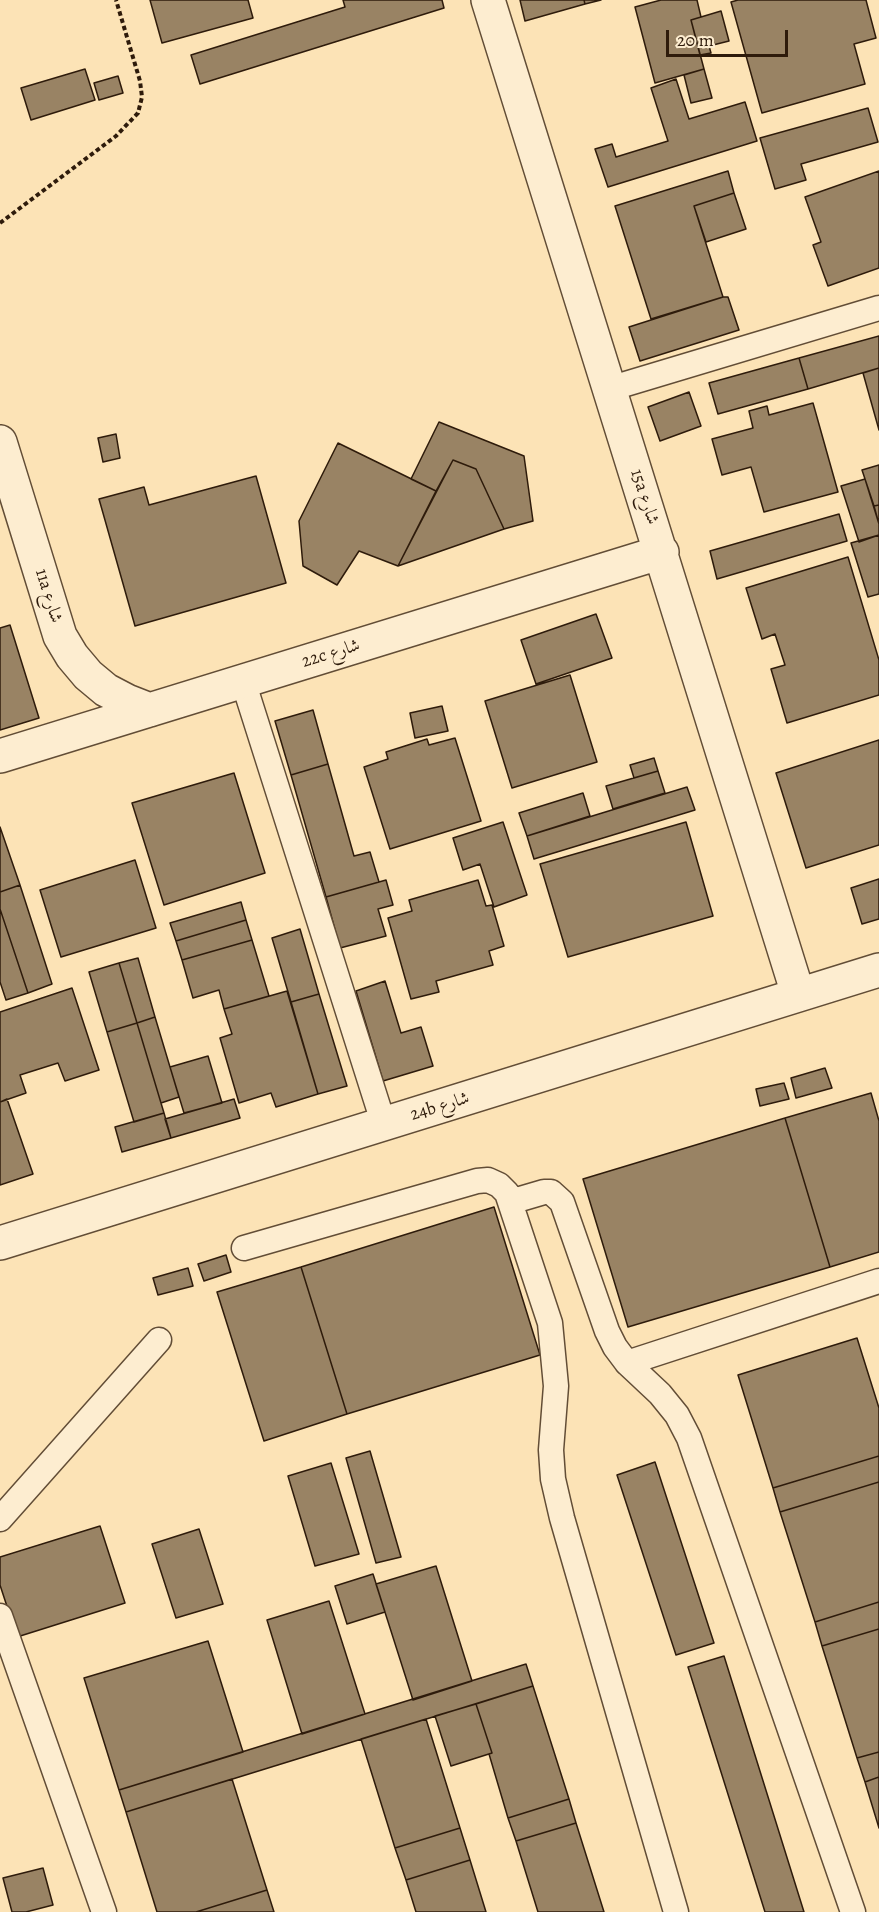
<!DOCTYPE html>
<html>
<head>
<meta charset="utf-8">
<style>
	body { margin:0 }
	#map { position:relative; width:879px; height:1912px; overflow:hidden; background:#fce3b6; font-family:Alegreya,serif }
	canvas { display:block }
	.scale { position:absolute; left:666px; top:30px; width:122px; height:27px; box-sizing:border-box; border:3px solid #2e1b0b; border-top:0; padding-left:8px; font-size:18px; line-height:21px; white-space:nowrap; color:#2e1b0b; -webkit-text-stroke:4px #fdedd0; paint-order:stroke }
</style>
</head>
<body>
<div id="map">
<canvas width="879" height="1912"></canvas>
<div class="scale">20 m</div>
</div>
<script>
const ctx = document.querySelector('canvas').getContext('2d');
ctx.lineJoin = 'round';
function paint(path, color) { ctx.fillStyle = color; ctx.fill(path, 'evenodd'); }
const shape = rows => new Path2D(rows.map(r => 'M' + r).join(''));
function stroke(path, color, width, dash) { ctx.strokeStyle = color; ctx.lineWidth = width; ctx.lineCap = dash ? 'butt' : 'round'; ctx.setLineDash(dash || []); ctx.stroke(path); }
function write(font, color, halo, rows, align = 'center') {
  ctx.font = font + ' Alegreya,Amiri,serif'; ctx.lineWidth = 4.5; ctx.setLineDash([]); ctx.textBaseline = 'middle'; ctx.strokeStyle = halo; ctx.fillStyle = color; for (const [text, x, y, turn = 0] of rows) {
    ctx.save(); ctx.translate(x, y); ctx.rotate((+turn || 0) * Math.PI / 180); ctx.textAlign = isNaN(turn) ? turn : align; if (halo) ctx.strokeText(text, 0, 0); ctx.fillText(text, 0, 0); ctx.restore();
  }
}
const building = shape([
	[150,0,248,0,253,18,162,43,150,0],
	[343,0,442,0,444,8,200,84,191,55,345,7,343,0],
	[520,0,584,0,585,4,525,21,520,0],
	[584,0,601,0,585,4,584,0],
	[661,0,697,0,701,17,691,20,704,69,655,83,635,7,661,0],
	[738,0,866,0,876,38,854,44,865,84,762,113,731,2,738,0],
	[721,11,729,41,709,46,711,53,700,55,691,20,721,11],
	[85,69,95,100,31,120,21,88,85,69],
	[704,69,712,98,691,103,684,75,704,69],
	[118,76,123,93,99,100,94,83,118,76],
	[676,79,689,119,745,102,757,141,608,187,595,149,612,144,616,157,668,141,651,88,676,79],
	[868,108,878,142,801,164,806,180,775,189,760,138,868,108],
	[728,171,734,193,694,206,723,297,651,319,615,206,728,171],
	[879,171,879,268,828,286,813,245,821,242,805,197,879,171],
	[734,193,746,229,706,242,694,206,734,193],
	[723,297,728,297,739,330,640,361,629,327,723,297],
	[879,336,879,368,808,389,799,358,879,336],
	[799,358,808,389,718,414,709,383,799,358],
	[879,368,879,430,863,373,879,368],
	[689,392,701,426,660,441,648,407,689,392],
	[813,403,838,492,764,512,751,467,722,475,712,439,753,428,749,411,767,406,769,415,813,403],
	[439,422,524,456,533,521,504,529,476,469,453,460,436,491,411,479,439,422],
	[116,434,120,458,103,462,98,438,116,434],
	[338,443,436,491,398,566,359,551,337,585,303,566,299,521,338,443],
	[453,460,476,469,504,529,398,566,453,460],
	[879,465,879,505,874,506,862,470,879,465],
	[256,476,286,583,135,626,99,499,144,487,149,505,256,476],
	[865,479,879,524,879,535,859,542,841,486,865,479],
	[879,505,879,524,874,506,879,505],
	[839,514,847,541,717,579,710,551,839,514],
	[879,535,879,594,868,597,851,543,879,535],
	[848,557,879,660,879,695,787,723,771,669,785,665,775,634,762,639,746,588,848,557],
	[596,614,612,658,536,684,521,640,596,614],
	[10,625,39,718,0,730,0,628,10,625],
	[570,675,597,762,512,788,485,701,570,675],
	[442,706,448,731,415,738,410,713,442,706],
	[313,710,328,764,291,775,275,721,313,710],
	[455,738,481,821,390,849,364,767,388,759,386,752,427,739,429,745,455,738],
	[879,740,879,845,806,868,776,773,879,740],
	[654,758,658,771,634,778,630,765,654,758],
	[328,764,354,856,370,852,379,882,326,897,291,775,328,764],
	[658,771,665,793,613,809,606,786,658,771],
	[234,773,265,873,164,905,132,803,234,773],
	[687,787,695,810,534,859,527,836,687,787],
	[583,793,590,816,527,836,519,813,583,793],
	[503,822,527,895,494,907,480,864,463,870,453,838,503,822],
	[686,822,713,916,568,957,540,864,686,822],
	[0,827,20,885,0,892,0,827],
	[135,860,156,928,61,957,40,890,135,860],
	[879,879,879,919,862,924,851,888,879,879],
	[386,880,393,905,378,909,386,936,340,948,326,897,386,880],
	[478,880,486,906,492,905,504,946,489,951,493,965,436,981,439,992,411,999,388,918,412,911,409,900,478,880],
	[20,885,52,984,28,993,0,909,0,892,20,885],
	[241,902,246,920,176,941,170,923,241,902],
	[0,909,28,993,6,1000,0,982,0,909],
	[246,920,252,940,182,960,176,941,246,920],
	[300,929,319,994,291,1002,272,938,300,929],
	[252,940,269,996,224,1009,219,990,193,998,182,960,252,940],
	[138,958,155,1017,137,1023,119,963,138,958],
	[119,963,137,1023,107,1032,89,972,119,963],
	[385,981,401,1033,421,1027,433,1066,383,1081,356,991,385,981],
	[72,988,99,1070,65,1081,58,1063,20,1075,26,1093,0,1102,0,1012,72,988],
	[287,991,318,1094,276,1107,271,1093,239,1103,220,1038,232,1034,224,1009,287,991],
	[319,994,347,1086,318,1094,291,1002,319,994],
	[155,1017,179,1097,161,1103,137,1023,155,1017],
	[137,1023,164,1113,134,1122,107,1032,137,1023],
	[208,1056,222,1103,184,1113,170,1067,208,1056],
	[825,1068,832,1088,796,1098,791,1078,825,1068],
	[784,1083,789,1099,760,1106,756,1089,784,1083],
	[871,1093,879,1121,879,1252,830,1267,785,1118,871,1093],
	[7,1099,33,1174,0,1185,0,1102,7,1099],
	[234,1099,240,1118,171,1138,165,1119,234,1099],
	[164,1113,171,1138,122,1152,115,1127,164,1113],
	[785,1118,830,1267,628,1327,583,1179,785,1118],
	[494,1207,540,1355,347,1414,301,1267,494,1207],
	[226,1255,231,1272,204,1281,198,1264,226,1255],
	[301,1267,347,1414,264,1441,217,1292,301,1267],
	[188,1268,193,1286,158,1295,153,1278,188,1268],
	[857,1338,879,1408,879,1456,773,1488,738,1375,857,1338],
	[370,1451,401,1557,376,1563,346,1458,370,1451],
	[879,1456,879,1482,780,1512,773,1488,879,1456],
	[655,1462,714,1643,676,1655,617,1475,655,1462],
	[331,1463,359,1554,315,1566,288,1476,331,1463],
	[879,1482,879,1602,815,1622,780,1512,879,1482],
	[100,1526,125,1603,17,1637,0,1585,0,1557,100,1526],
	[199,1529,223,1604,176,1618,152,1544,199,1529],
	[436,1566,472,1681,413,1700,376,1584,436,1566],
	[373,1574,385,1612,347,1624,335,1586,373,1574],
	[329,1601,365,1714,302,1734,267,1620,329,1601],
	[879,1602,879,1629,822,1646,815,1622,879,1602],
	[879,1629,879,1752,857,1758,822,1646,879,1629],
	[208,1641,243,1752,119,1790,84,1678,208,1641],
	[724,1656,804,1912,765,1912,688,1667,724,1656],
	[526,1664,533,1686,126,1812,119,1790,526,1664],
	[533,1686,569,1799,508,1818,489,1754,492,1753,476,1704,533,1686],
	[476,1704,492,1753,451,1766,435,1716,476,1704],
	[426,1719,460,1828,395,1848,361,1739,426,1719],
	[879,1752,879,1777,865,1782,857,1758,879,1752],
	[879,1777,879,1828,865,1782,879,1777],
	[232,1779,267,1890,196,1912,157,1912,126,1812,232,1779],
	[569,1799,576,1823,516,1841,508,1818,569,1799],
	[576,1823,604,1912,538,1912,516,1841,576,1823],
	[460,1828,470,1860,406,1880,395,1848,460,1828],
	[470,1860,486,1912,416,1912,406,1880,470,1860],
	[43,1868,53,1905,26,1912,12,1912,3,1878,43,1868],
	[267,1890,274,1912,196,1912,267,1890]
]);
paint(building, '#998364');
stroke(building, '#2e1b0b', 1.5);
const service = shape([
	[609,389,879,308],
	[243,681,384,1125],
	[510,1202,544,1192,551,1192,562,1202,607,1331,615,1347,627,1363,660,1394,677,1415,689,1438,853,1912],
	[244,1248,477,1181,488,1180,499,1185,507,1193,550,1323,556,1386,551,1450,553,1479,562,1518,676,1912],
	[627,1363,879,1281],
	[0,1519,159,1340],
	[0,1616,104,1912]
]);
const minor = shape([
	[488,0,798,994],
	[0,442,60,636,72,656,88,675,106,690,127,701,150,710],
	[0,756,662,552],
	[0,1243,879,970]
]);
stroke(service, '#624d36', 27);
stroke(minor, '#624d36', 36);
stroke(shape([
	[0,223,116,136,138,113,142,97,140,81,116,0]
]), '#2e1b0b', 4, [4.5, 3]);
stroke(service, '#fdedd0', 24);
stroke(minor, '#fdedd0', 33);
write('18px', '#2e1b0b', '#fdedd0', [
	["15a شارع",644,497,72],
	["11a شارع",48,596,73],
	["22c شارع",331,654,-17],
	["24b شارع",440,1107,-17]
]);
</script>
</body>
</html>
